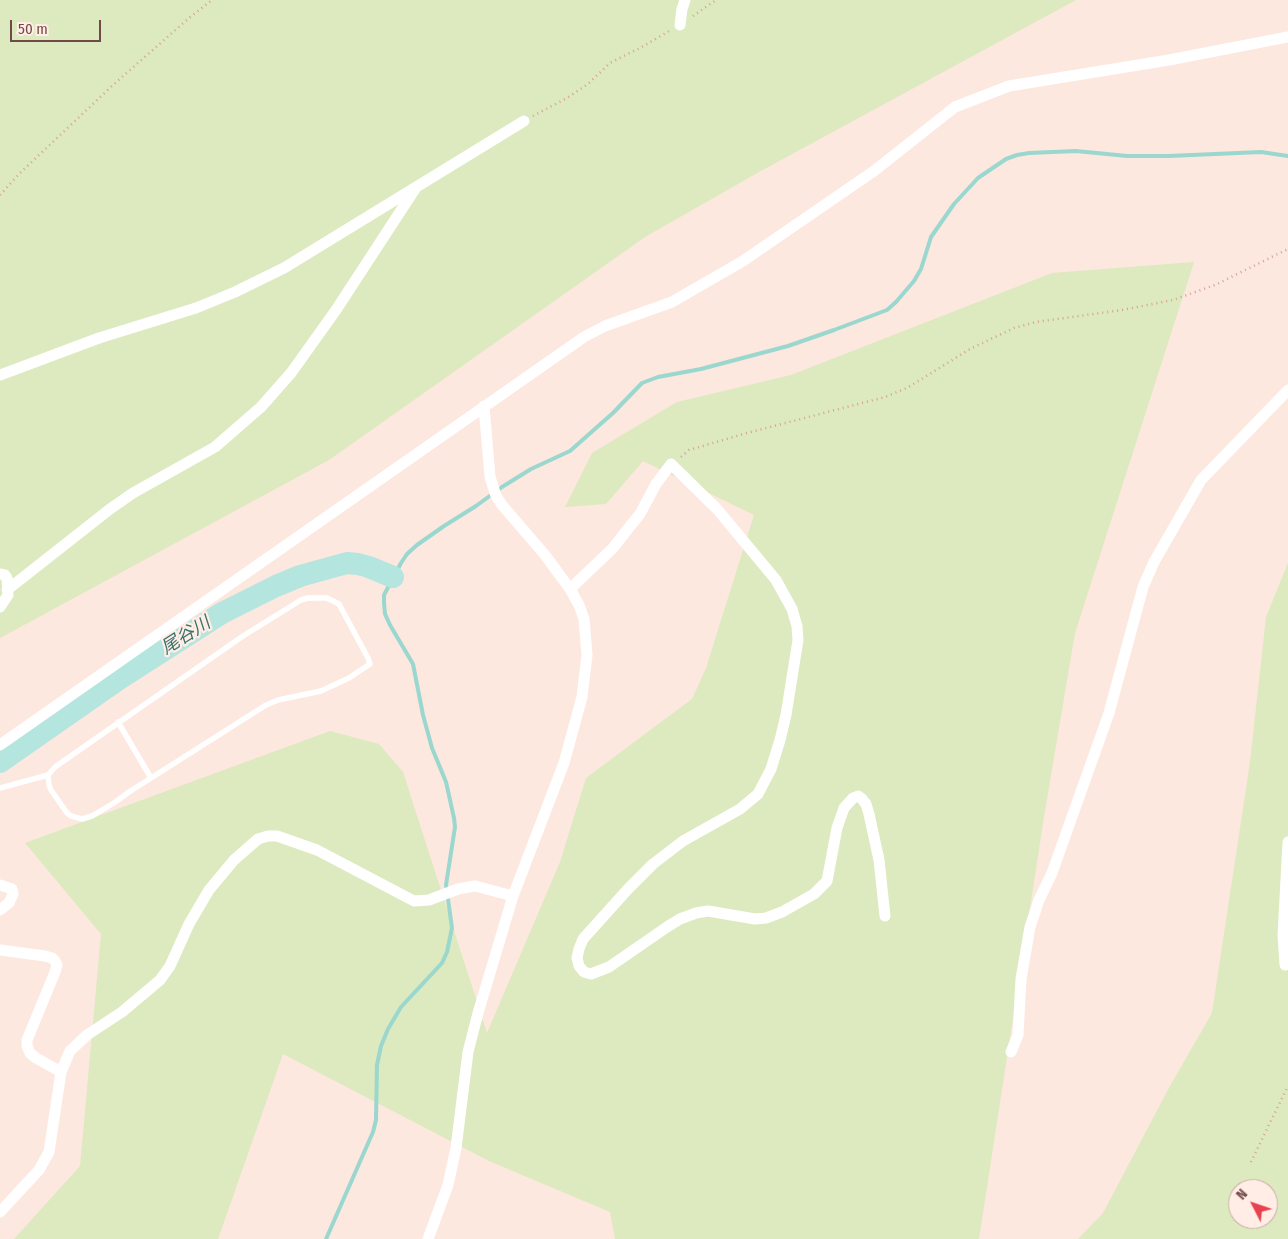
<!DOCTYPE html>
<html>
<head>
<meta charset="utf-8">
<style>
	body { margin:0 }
	#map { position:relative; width:1288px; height:1239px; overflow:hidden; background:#fce8df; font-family:"Fira Sans Condensed",sans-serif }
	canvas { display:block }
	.north { position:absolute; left:1228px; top:1179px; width:50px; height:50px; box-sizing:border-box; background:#ffede6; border:1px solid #c7aba6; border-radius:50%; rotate:311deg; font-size:14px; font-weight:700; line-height:20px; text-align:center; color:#734947 }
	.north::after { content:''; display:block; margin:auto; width:18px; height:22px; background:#e9424f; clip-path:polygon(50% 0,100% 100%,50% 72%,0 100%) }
	.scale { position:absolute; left:10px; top:20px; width:91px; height:22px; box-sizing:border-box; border:2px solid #734947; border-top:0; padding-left:6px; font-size:15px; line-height:18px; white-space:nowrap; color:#734947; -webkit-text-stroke:4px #ffede6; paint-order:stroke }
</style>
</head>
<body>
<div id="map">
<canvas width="1288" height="1239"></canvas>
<div class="north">N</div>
<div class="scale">50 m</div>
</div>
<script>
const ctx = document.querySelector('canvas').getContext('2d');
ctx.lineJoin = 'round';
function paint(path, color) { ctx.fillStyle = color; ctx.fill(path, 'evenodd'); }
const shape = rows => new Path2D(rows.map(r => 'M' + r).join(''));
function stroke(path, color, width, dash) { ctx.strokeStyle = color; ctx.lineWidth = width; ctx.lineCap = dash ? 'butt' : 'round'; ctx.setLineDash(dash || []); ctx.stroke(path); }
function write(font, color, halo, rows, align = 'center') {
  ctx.font = font + ' "Fira Sans Condensed","Noto Sans JP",sans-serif'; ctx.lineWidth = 4.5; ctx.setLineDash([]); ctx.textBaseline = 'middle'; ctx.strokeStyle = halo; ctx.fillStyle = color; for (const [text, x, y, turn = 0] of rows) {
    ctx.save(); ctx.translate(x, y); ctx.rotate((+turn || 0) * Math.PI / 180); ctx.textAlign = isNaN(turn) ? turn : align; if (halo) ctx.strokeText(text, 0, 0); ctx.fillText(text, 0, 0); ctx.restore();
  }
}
paint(shape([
	[0,0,1076,0,759,172,645,237,329,460,0,638],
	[1194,262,1075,633,1044,817,979,1239,615,1239,610,1212,489,1161,283,1054,218,1239,14,1239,80,1166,101,934,25,843,330,731,379,744,403,772,487,1033,560,862,586,778,692,699,706,668,754,515,643,461,606,504,565,507,592,453,677,402,791,375,1052,273],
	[1288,563,1288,1239,1078,1239,1103,1213,1170,1086,1212,1013,1250,762,1266,617],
	[1238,1189,1268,1189,1268,1219,1238,1219]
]), '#dde9be');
stroke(shape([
	[326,1239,373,1132,376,1120,377,1065,381,1046,388,1029,401,1007,442,963,447,952,452,928,446,885,455,827,454,818,446,782,432,748,423,715,413,664,390,625,385,614,384,603,384,595,401,563,407,554,417,545,444,526,476,506,502,487,531,469,570,451,613,413,642,383,658,377,701,369,788,346,834,330,887,310,896,302,914,281,921,269,931,237,954,204,978,178,1006,159,1017,155,1029,153,1076,151,1127,156,1169,156,1261,152,1288,156]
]), '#9ad7ce', 4);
stroke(shape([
	[0,762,119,679,222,613,276,586,300,576,347,563,358,564,369,567,393,577]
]), '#b4e5de', 22);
stroke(shape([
	[693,16,716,0],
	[533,116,567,98,588,84,610,63,640,48,671,30],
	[0,195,19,174,113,85,189,18,212,0],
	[681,457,689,450,747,433,885,397,907,388,970,349,1014,328,1036,322,1122,310,1173,300,1215,285,1288,249],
	[1251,1162,1288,1086]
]), '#d6a09a', 2.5, [1, 4]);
stroke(shape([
	[308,598,327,598,339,604,368,658,370,664,349,678,321,691,278,700,266,705,129,792,114,803,92,816,82,819,71,816,67,813,51,790,49,785,48,775,55,767,243,636,301,600,308,598],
	[118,722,151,778],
	[0,788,48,775]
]), '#fff', 5.5);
stroke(shape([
	[680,25,682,9,685,0],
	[0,375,99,338,196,308,235,292,284,268,524,121],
	[0,574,5,575,7,578,8,595,0,607],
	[570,589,613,548,631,525,640,514,656,484,671,464,717,509,776,580,792,609,797,626,798,640,786,715,780,740,771,769,758,794,740,809,683,841,653,864,628,889,583,939,579,949,577,958,579,966,584,972,591,974,609,967,667,927,680,919,696,913,708,911,755,919,766,918,782,912,814,894,827,881,837,828,844,808,853,798,858,796,862,799,866,804,869,814,879,860,885,916],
	[7,590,110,509,133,493,215,447,261,407,291,373,336,310,415,189],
	[0,745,584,337,605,326,672,302,743,261,874,171,955,107,1009,86,1169,60,1288,37],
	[0,885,12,889,13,894,9,903,0,910],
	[0,950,45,956,52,958,55,961,57,965,55,972,27,1040,27,1046,30,1053,36,1058,61,1072],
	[1285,965,1283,935,1288,842],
	[1011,1052,1018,1035,1021,979,1030,927,1039,900,1052,873,1109,713,1143,587,1154,562,1201,480,1288,390],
	[0,1212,39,1170,49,1152,61,1072,70,1051,87,1035,122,1012,160,980,170,966,189,924,209,890,234,860,258,839,268,836,277,836,317,850,414,901,429,900,458,889,475,886,513,896],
	[428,1239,448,1185,456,1148,468,1052,478,1013,513,896,564,763,582,697,587,655,584,619,579,605,570,589,545,555,502,505,496,496,490,477,484,406]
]), '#fff', 11);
write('italic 18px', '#38726a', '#ffede6', [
	["尾谷川",186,636,-32]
]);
</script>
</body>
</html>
